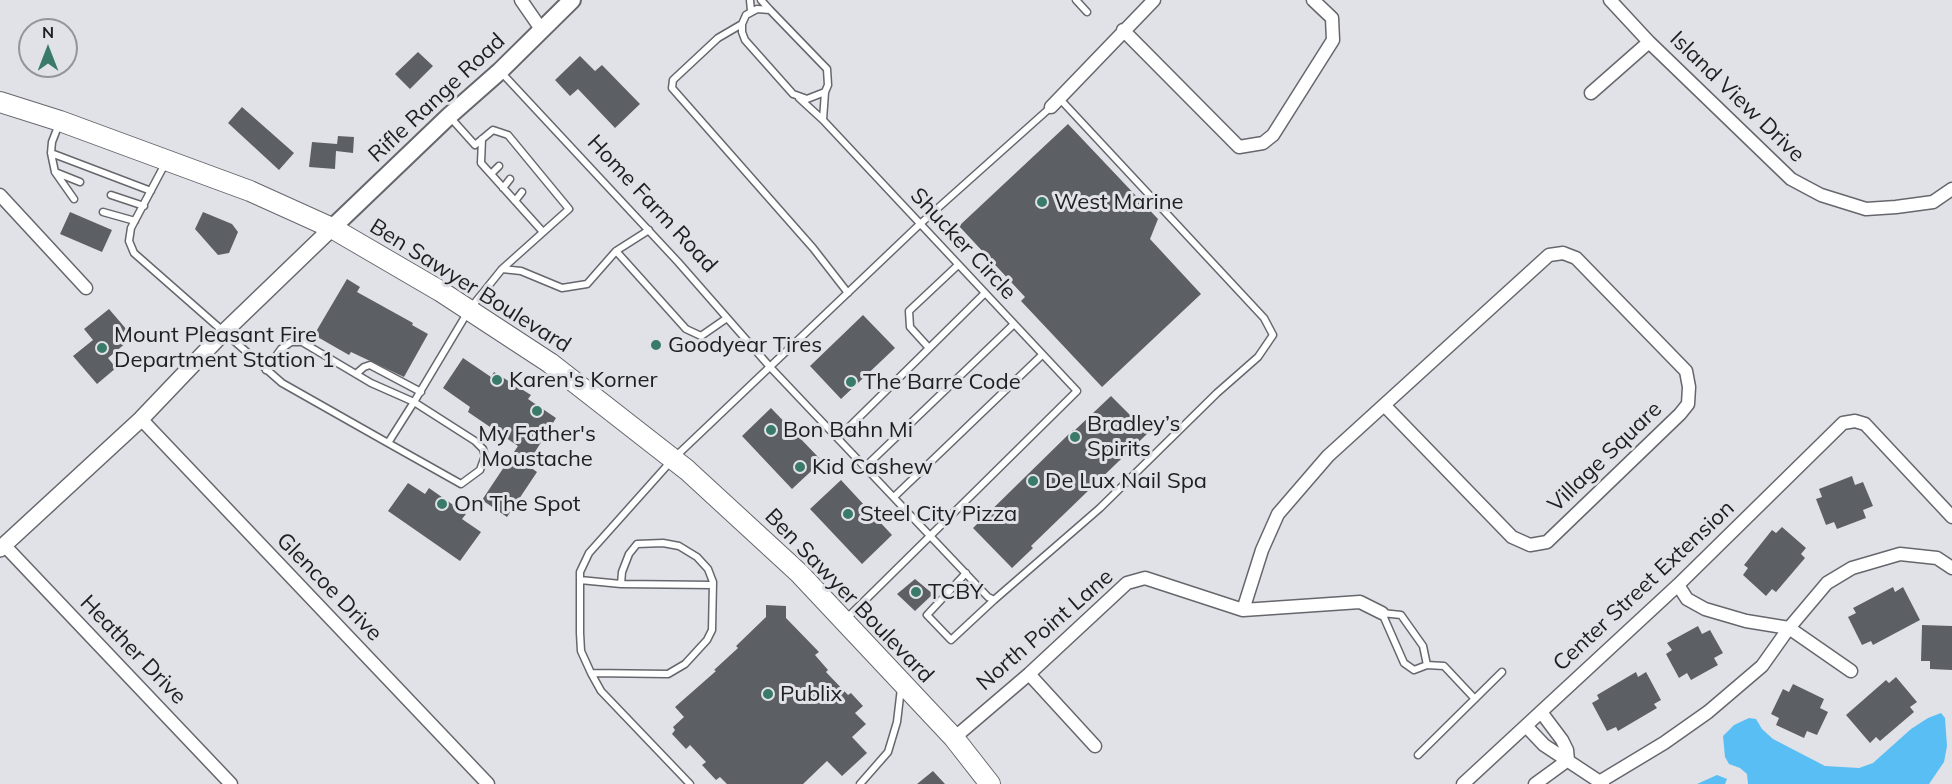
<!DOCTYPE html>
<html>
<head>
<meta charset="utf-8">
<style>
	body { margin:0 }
	#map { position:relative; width:1952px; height:784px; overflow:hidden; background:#e1e2e8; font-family:Mulish,sans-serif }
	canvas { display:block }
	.north { position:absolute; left:18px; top:18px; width:60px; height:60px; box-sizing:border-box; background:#e1e2e8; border:2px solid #949499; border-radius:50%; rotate:0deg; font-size:16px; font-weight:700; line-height:24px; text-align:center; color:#202022 }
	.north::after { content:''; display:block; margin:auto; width:21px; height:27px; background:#397a69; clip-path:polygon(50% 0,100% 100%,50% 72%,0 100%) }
</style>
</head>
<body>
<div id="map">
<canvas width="1952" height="784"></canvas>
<div class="north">N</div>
</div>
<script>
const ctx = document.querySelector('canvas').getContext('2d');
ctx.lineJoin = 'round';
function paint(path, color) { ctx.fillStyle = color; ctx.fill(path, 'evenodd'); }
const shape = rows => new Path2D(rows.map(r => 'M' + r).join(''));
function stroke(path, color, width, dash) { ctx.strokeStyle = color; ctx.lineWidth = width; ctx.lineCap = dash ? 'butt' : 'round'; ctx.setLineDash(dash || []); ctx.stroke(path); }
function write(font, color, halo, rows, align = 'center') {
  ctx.font = font + ' Mulish,sans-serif'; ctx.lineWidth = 6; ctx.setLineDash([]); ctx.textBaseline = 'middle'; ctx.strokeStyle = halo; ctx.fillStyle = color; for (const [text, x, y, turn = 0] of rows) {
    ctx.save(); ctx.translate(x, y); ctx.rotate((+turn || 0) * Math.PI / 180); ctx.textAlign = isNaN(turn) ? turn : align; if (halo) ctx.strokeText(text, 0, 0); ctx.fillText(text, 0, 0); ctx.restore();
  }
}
paint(shape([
	[1941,713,1945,718,1947,746,1944,762,1929,784,1748,784,1747,774,1740,768,1729,764,1725,757,1723,736,1734,725,1749,718,1756,719,1762,729,1773,739,1825,766,1859,768,1873,763,1911,729,1928,718],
	[1717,775,1727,779,1725,784,1697,784]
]), '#58bef3');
paint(shape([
	[418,52,433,66,410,89,395,74],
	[580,56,595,71,602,65,640,104,615,128,578,89,570,96,555,80],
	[242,107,294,153,279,170,228,123],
	[1068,124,1158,219,1150,239,1201,294,1102,387,1021,301,1025,297,959,226],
	[338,136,354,137,353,153,336,151,335,169,309,167,312,142,337,144],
	[70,212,112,230,102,252,60,234],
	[203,212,232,224,238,232,229,253,218,255,195,229],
	[347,279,360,287,357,292,413,323,412,325,428,334,404,377,351,352,349,355,314,335],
	[109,309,133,337,108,358,116,368,97,384,73,356,93,340,84,329],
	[863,315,895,348,841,399,810,366],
	[463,358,491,377,494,372,531,395,528,399,556,418,527,465,537,472,507,517,482,500,518,446,468,412,470,407,443,388],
	[1111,396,1148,433,1031,546,1033,548,1012,568,973,528,1073,430,1074,431],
	[771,408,822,461,792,489,742,436],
	[1852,476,1855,485,1863,482,1873,506,1863,510,1866,518,1837,529,1834,522,1826,525,1816,499,1822,497,1819,489],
	[841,480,892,535,862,564,810,509],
	[408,483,425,494,429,488,466,514,462,519,481,532,460,561,388,511],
	[1782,527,1806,548,1801,554,1805,558,1776,592,1772,589,1766,596,1743,575,1748,568,1744,565,1772,530,1776,533],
	[915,579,933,594,915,611,897,594],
	[1893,587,1895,592,1903,587,1920,620,1873,645,1871,641,1862,645,1848,617,1856,613,1853,608],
	[766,605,786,606,786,618,819,652,815,655,828,670,826,672,848,695,851,693,863,706,855,713,866,724,852,737,867,753,842,776,827,761,803,784,727,784,720,777,716,780,702,765,706,762,690,745,686,749,672,734,675,730,673,727,684,717,675,707,716,671,714,670,738,648,736,646,766,617],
	[1922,625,1952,626,1952,670,1930,669,1930,661,1921,661],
	[1698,626,1702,634,1710,630,1723,653,1714,658,1718,665,1691,680,1687,673,1679,678,1666,654,1672,650,1667,643],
	[1636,672,1638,677,1646,672,1661,700,1654,704,1657,708,1618,731,1616,727,1607,731,1592,703,1599,699,1597,695],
	[1896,677,1917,702,1910,707,1914,712,1880,741,1876,737,1870,743,1846,715,1886,680,1889,683],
	[1793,684,1824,699,1820,708,1828,712,1817,735,1807,731,1804,738,1776,725,1779,718,1771,714,1783,689,1789,692],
	[933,771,945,784,917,784]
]), '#5c6064');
const service = shape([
	[750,0,751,11],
	[761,0,770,10],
	[1076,0,1087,12],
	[742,24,718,38,673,80,672,88,813,248,848,293],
	[500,71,678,262,771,368,988,597,994,600,1100,508,1217,393,1258,357,1273,335,1264,318,1059,98],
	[825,92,807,99,793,94,745,40,742,32,742,24,746,15,757,9,770,10,827,69,828,85,825,92,823,120,1077,391,847,618],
	[799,98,823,120],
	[59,124,52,142,51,153,55,172,74,199],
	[482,139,481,163,543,232],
	[51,153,151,191],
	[166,162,131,228,129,241,134,253,282,383,388,443],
	[55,172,80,182],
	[491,174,499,166],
	[503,188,510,179],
	[111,195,144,206],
	[515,201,522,192],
	[103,212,135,221],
	[616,251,686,329,701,336,727,318],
	[502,269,521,271,562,288,587,284,616,251,649,230],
	[929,348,910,327,909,311,958,265],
	[266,370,281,349,291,342,302,342,371,383,414,402,475,441,483,449,485,456,480,470,461,484,388,443,414,402,469,310,502,269,569,209,508,135,493,130,475,145,449,116],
	[356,374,364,367,370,365,421,392],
	[838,438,985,293],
	[865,467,1014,324],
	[894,497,1042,355],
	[966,573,927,615,951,640,994,600],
	[580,580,621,584,622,572,629,554,637,544,663,543,679,546,697,557,708,569,713,582,712,630,707,640,685,664,668,674,591,673,581,651,580,633,580,572,589,553,673,459,920,224,1051,107],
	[621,584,713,585],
	[1382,613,1404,663,1414,670,1427,665,1444,666,1475,699],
	[1382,613,1401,615,1423,646,1427,665],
	[591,673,601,691,690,784],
	[1418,755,1502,672],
	[860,784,888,752,897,722,901,688]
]);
const minor = shape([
	[521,0,541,29],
	[1610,0,1649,42,1791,179,1821,195,1866,209,1896,207,1933,202,1952,189],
	[1123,30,1239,147,1263,143,1273,135,1333,40,1332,18,1313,0],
	[1591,93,1649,42],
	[1051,107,1154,0],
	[0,195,86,288],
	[1563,253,1576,258,1686,371,1689,387,1688,404,1680,414,1547,542,1530,545,1512,537,1384,405,1549,255,1563,253],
	[141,419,488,784],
	[4,545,231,784],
	[1678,585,1687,599,1705,609,1746,621,1789,628,1827,583,1852,568,1900,554,1937,558,1952,568],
	[1243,610,1262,550,1278,514,1328,456,1384,405],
	[1029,674,1095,746],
	[1541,712,1562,740,1567,750,1568,760],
	[1526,726,1544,745,1603,784],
	[954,738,1029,674,1127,583,1145,578,1243,610,1360,602,1382,613],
	[1601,781,1664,743,1708,712,1762,666,1789,628,1851,671],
	[1463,784,1678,585,1843,423,1855,421,1865,424,1952,517],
	[1535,784,1568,760]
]);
const tertiary = shape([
	[0,549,141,419,223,333,332,228]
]);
const secondary = shape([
	[332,228,449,116,500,71,572,0]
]);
const primary = shape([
	[0,102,60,121,250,191,332,228,440,291,550,363,687,470,799,573,954,738,990,784]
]);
stroke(service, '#66676d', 9);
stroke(minor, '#66676d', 15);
stroke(tertiary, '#66676d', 18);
stroke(secondary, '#66676d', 20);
stroke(primary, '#66676d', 22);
stroke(service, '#fff', 6);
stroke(minor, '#fff', 12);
stroke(tertiary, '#fff', 15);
stroke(secondary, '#fff', 16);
stroke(primary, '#fff', 20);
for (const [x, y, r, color] of [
	[1042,202,6,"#397a69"],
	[656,345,6,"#397a69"],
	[102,348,6,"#397a69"],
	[497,380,6,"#397a69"],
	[851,382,6,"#397a69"],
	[537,411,6,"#397a69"],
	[771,430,6,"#397a69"],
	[1075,437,6,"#397a69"],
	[800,467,6,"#397a69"],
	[1033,481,6,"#397a69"],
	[442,504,6,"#397a69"],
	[848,514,6,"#397a69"],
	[916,592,6,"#397a69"],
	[768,694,6,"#397a69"]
]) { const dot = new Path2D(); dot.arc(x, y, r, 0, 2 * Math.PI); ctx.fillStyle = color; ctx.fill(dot); stroke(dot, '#e1e2e8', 2); }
write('22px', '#202022', '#e1e2e8', [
	["Island View Drive",1737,97,44],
	["Rifle Range Road",437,98,-43],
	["Home Farm Road",652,204,47],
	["Shucker Circle",963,244,47],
	["Ben Sawyer Boulevard",470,286,32],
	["Village Square",1605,457,-44],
	["Center Street Extension",1644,586,-43],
	["Glencoe Drive",329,587,46],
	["Ben Sawyer Boulevard",849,596,46],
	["North Point Lane",1045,630,-41],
	["Heather Drive",133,650,46]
]);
write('22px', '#202022', '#e1e2e8', [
	["West Marine",1054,202],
	["Mount Pleasant Fire",114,335],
	["Department Station 1",114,360],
	["Goodyear Tires",668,345],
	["Karen's Korner",509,380],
	["The Barre Code",863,382],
	["Bradley’s",1087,424],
	["Spirits",1087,449],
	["Bon Bahn Mi",783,430],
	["My Father's",537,434,"center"],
	["Moustache",537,459,"center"],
	["Kid Cashew",812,467],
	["De Lux Nail Spa",1045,481],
	["On The Spot",454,504],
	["Steel City Pizza",860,514],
	["TCBY",928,592],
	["Publix",780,694]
], 'left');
</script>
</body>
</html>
